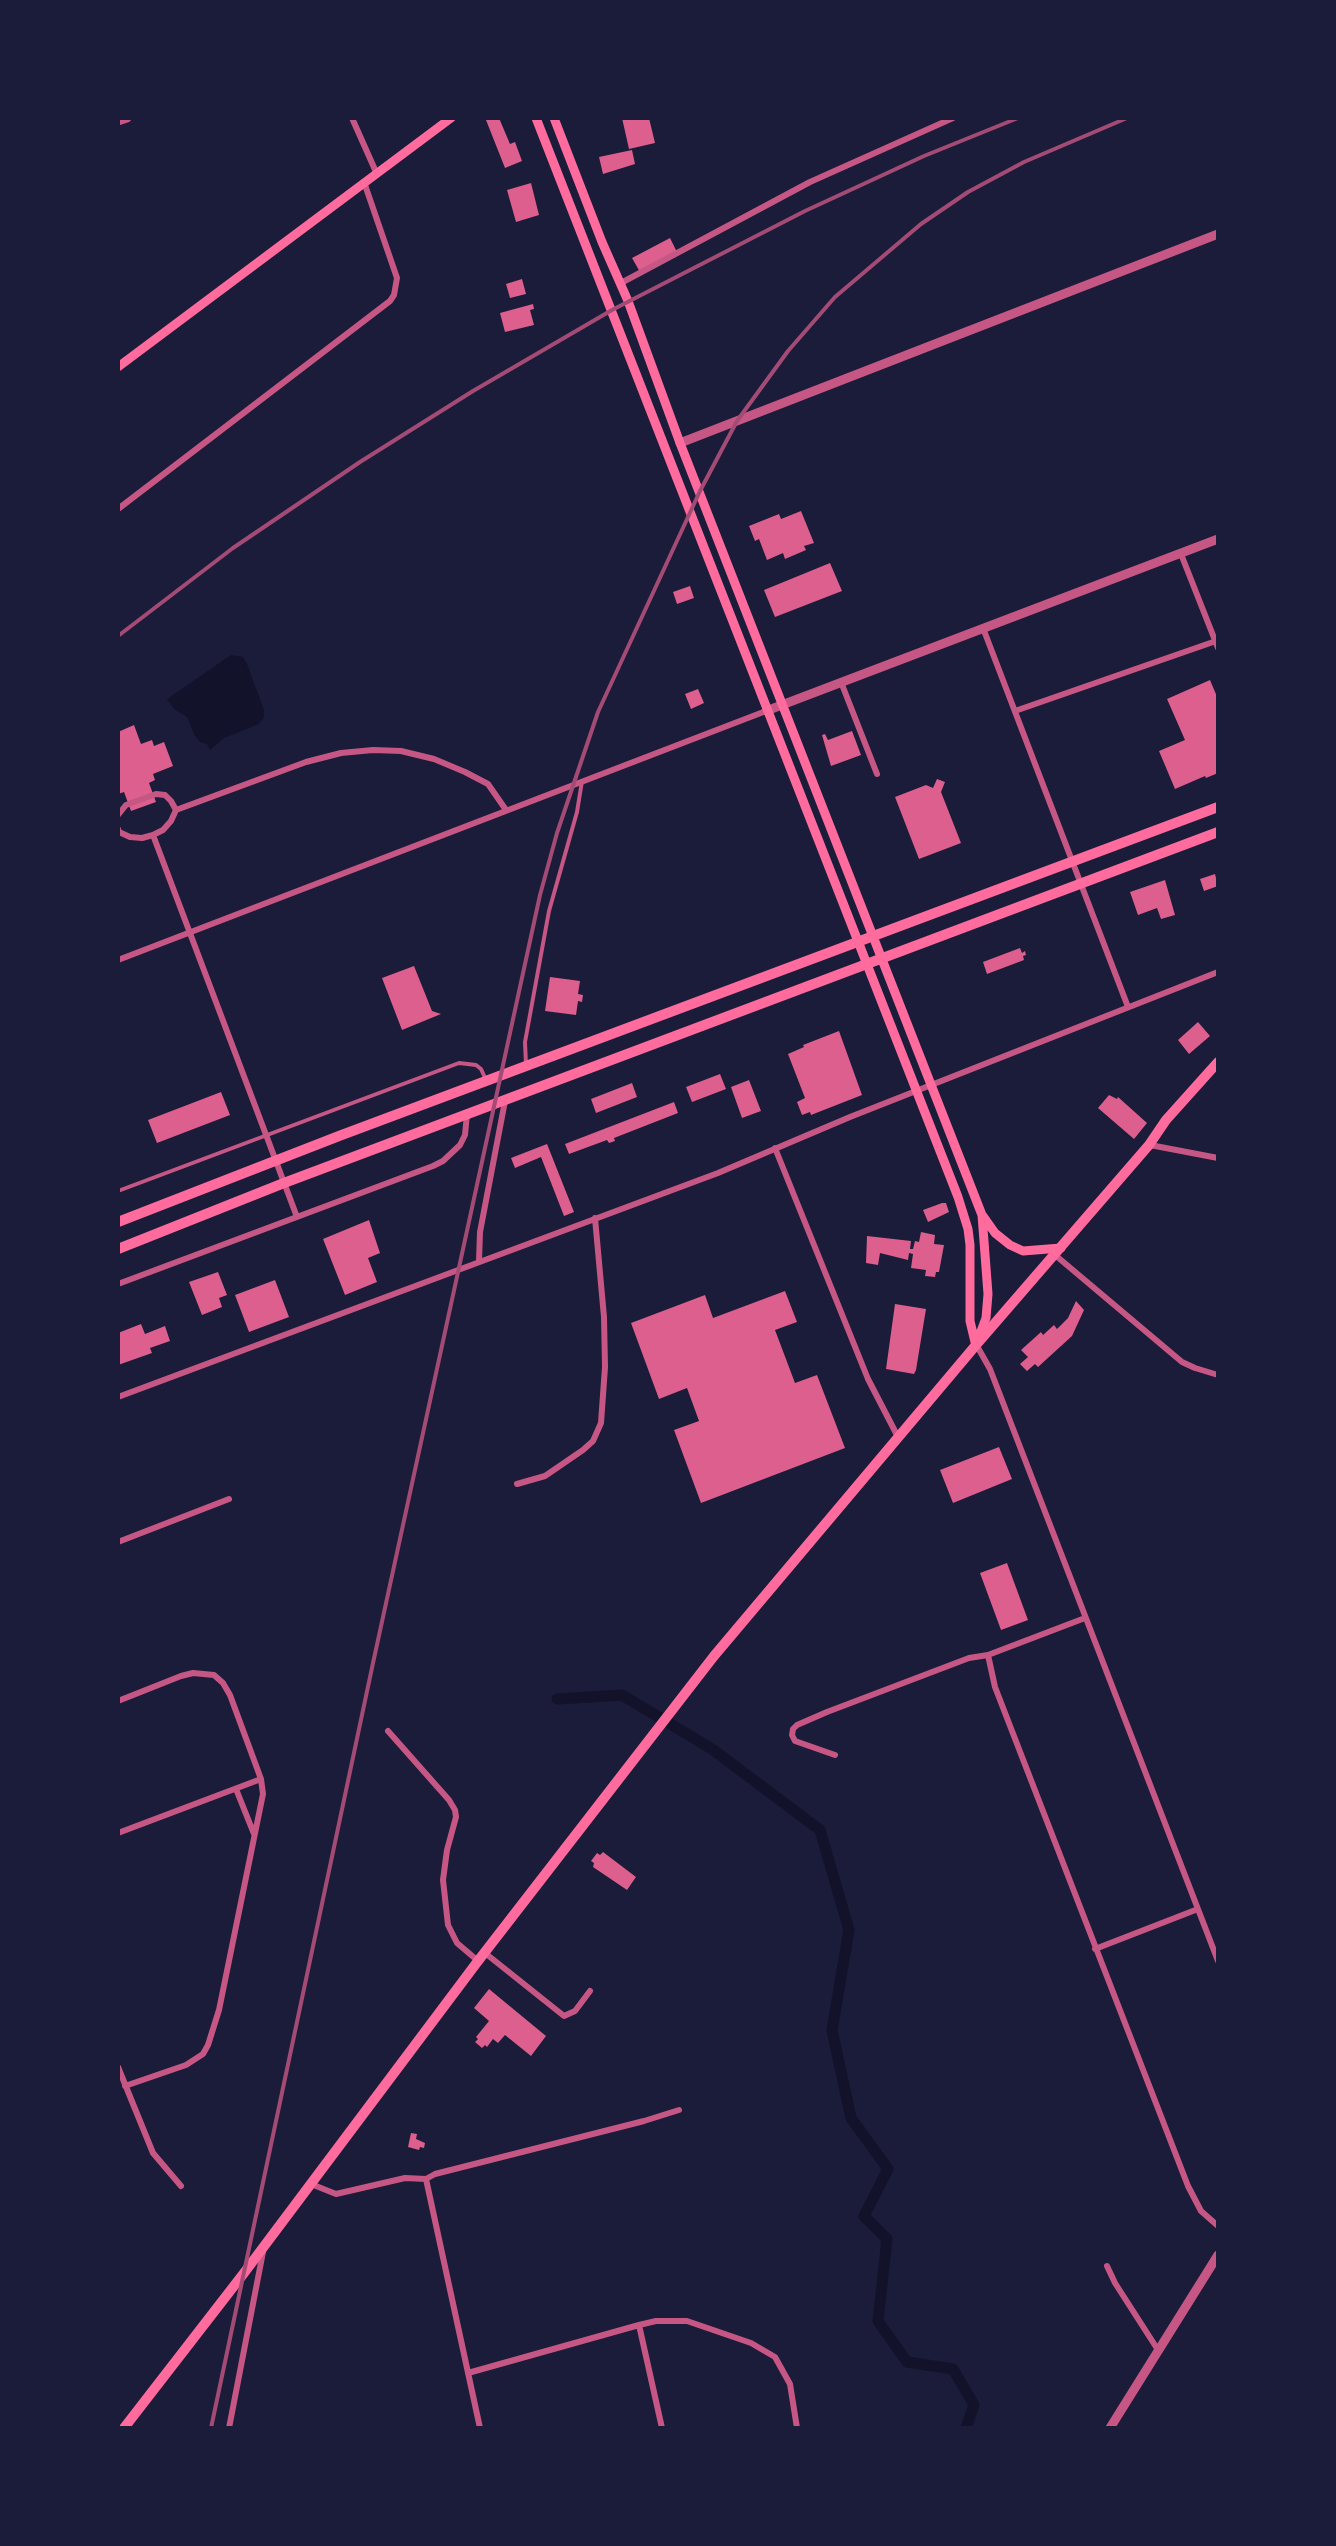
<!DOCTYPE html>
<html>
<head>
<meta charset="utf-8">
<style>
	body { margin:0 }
	#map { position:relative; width:1336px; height:2546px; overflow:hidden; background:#1b1b3a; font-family:"Fira Sans Condensed",sans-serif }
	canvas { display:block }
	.frame { position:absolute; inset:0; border:120px solid #1b1b3a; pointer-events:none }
</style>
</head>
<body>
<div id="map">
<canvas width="1336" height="2546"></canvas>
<div class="frame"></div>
</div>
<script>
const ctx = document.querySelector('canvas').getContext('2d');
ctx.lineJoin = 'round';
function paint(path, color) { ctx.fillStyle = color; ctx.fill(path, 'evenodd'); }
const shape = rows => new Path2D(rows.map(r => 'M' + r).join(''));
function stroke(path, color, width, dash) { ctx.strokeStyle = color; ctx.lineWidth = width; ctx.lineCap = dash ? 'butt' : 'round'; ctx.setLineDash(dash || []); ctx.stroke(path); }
paint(shape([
	[231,655,243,657,247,664,264,710,264,717,259,724,224,738,210,750,207,744,200,742,195,736,187,717,174,709,167,699]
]), '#12122b');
stroke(shape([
	[557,1699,622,1695,712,1749,820,1830,849,1930,832,2030,851,2118,888,2169,864,2216,887,2239,878,2321,907,2362,953,2369,974,2405,966,2428]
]), '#12122b', 11);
paint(shape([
	[494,118,499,118,510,144,515,142,522,161,505,168,486,120],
	[622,118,649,118,655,143,629,149],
	[632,150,635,164,603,174,599,157],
	[531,183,539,215,516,222,507,190],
	[670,238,677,252,640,272,632,258],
	[522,279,526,294,510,298,506,284],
	[533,304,534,309,530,310,534,325,505,332,500,313],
	[801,511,814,543,804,546,806,550,785,559,783,553,767,560,759,539,755,541,749,526,779,514,781,519],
	[830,563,842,591,775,617,764,590],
	[690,586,694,598,677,604,673,592],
	[1210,680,1218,699,1218,773,1206,778,1205,776,1175,789,1159,751,1185,740,1167,699],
	[698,689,704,703,691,709,685,694],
	[134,725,141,744,152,740,154,746,164,742,173,766,153,774,155,780,149,783,156,802,131,811,124,792,118,794,118,732],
	[852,731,861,755,831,766,822,735,825,734,828,740],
	[937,779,945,782,941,792,961,843,919,859,895,797,926,785,933,788],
	[1215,874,1218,886,1204,891,1200,879],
	[1165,880,1175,915,1161,919,1157,908,1138,915,1130,892],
	[1020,948,1022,953,1025,951,1026,955,1023,956,1024,960,987,974,983,962],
	[414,966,432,1011,441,1014,402,1030,382,978],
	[550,977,580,981,578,994,583,995,582,1002,578,1001,576,1015,545,1011],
	[1198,1022,1210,1036,1189,1054,1178,1040],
	[839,1031,862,1095,811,1115,810,1112,802,1115,797,1102,805,1098,788,1054,804,1047,803,1045],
	[720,1074,726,1089,692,1102,686,1087],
	[749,1080,761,1111,742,1118,731,1087],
	[632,1083,637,1097,596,1113,591,1099],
	[221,1092,230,1115,157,1143,148,1120],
	[1109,1095,1117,1099,1118,1097,1147,1123,1134,1139,1098,1108],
	[674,1102,678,1113,614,1138,615,1141,609,1143,607,1140,569,1154,565,1144],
	[547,1144,574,1212,564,1216,541,1157,515,1168,511,1158],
	[942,1203,946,1203,949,1212,928,1222,923,1210],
	[369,1220,380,1253,368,1258,377,1282,345,1295,323,1239],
	[921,1232,935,1235,934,1244,944,1245,939,1272,936,1272,935,1277,925,1276,926,1270,911,1268,913,1254,909,1253,908,1260,880,1253,878,1265,866,1263,867,1236,911,1241,910,1249,913,1249,915,1241,919,1242],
	[218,1272,227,1295,219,1298,222,1307,202,1315,189,1282],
	[275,1280,289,1317,249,1332,235,1295],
	[785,1291,797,1322,775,1330,795,1383,817,1375,845,1448,701,1503,674,1430,699,1421,687,1388,659,1399,631,1323,705,1295,713,1318],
	[1076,1301,1084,1310,1072,1336,1038,1367,1035,1364,1027,1371,1020,1364,1028,1357,1021,1350,1041,1332,1043,1335,1054,1325,1057,1329,1068,1318],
	[895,1304,926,1309,916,1370,914,1374,886,1369],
	[141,1324,145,1334,165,1326,170,1341,150,1348,152,1353,118,1365,118,1333],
	[999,1447,1012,1479,953,1503,940,1470],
	[1007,1563,1028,1620,1001,1630,980,1573],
	[603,1852,636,1877,627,1890,593,1867,594,1863,591,1861,597,1853,600,1855],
	[489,1989,546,2036,531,2056,505,2035,498,2043,493,2039,487,2047,485,2045,482,2048,475,2042,478,2039,476,2037,489,2021,474,2008],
	[411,2133,417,2134,416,2139,425,2143,424,2148,420,2147,419,2150,408,2147]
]), '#dd5f8e');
stroke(shape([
	[526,1065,525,1042,549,911,577,812,582,781],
	[118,1191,459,1063,476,1065,481,1069,486,1080]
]), '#c65784', 4);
stroke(shape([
	[352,118,376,172],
	[621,283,810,182,953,118],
	[118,509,390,301,394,295,397,278,364,182],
	[1181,554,1218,648],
	[983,628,1128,1007],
	[841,682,877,774],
	[1015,711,1216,641],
	[176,810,306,762,341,753,373,750,401,751,434,759,465,772,488,784,506,810],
	[118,815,126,805,156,794,165,795,171,801,176,810,171,821,163,830,153,835,142,838,130,837,119,832,118,829],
	[153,835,297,1217],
	[118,960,766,711],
	[1150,1145,1218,1158],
	[775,1148,868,1379,898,1437],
	[1055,1255,1182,1362,1195,1368,1218,1375],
	[479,1261,480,1232,505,1101],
	[118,1284,433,1166,443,1161,460,1145,465,1135,467,1114],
	[977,1346,990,1369,1218,1961],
	[118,1397,718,1173,850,1117,1218,972],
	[517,1484,545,1476,583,1450,593,1441,601,1423,605,1367,604,1317,595,1218],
	[118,1542,229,1499],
	[988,1655,995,1687,1188,2186,1201,2211,1218,2226],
	[118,1701,181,1676,193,1673,214,1675,223,1683,230,1695,261,1779,263,1794,219,2010,208,2045,203,2054,186,2065,125,2086],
	[388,1731,449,1800,455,1810,456,1817,447,1850,443,1880,448,1925,457,1943,477,1960],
	[835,1755,795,1741,792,1735,793,1729,797,1725,827,1712,969,1658,988,1655,1085,1618],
	[236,1789,254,1834],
	[118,1833,261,1779],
	[1095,1949,1198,1909],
	[485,1953,564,2016,575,2011,590,1991],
	[118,2067,153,2153,181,2186],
	[426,2179,480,2428],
	[311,2184,336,2194,405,2178,426,2179,435,2174,644,2121,679,2110],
	[1107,2266,1115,2283,1158,2350],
	[639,2325,662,2428],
	[468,2373,639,2325,656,2321,687,2321,751,2343,775,2357,790,2384,797,2428],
	[229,2428,263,2252]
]), '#c65784', 6);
stroke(shape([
	[118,121,127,118],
	[680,443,1218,234],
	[766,711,1218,539],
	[1110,2428,1218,2255]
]), '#c65784', 9);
stroke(shape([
	[536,118,958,1197,968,1229,970,1245,970,1321,975,1342],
	[554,118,602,242,628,301,680,443,982,1215,988,1294,986,1318,977,1342],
	[118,367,451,118],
	[983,1216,995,1233,1010,1245,1023,1251,1061,1248]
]), '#ff6b9d', 9);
stroke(shape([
	[118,1222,339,1136,1218,807],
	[118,1249,284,1183,1218,832],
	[124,2428,244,2273,478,1961,714,1656,976,1345,1149,1145,1166,1120,1218,1062]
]), '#ff6b9d', 10);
stroke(shape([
	[118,636,233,548,360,462,473,391,612,310,805,211,924,156,1018,118],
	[211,2428,373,1663,540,895,557,833,598,712,700,491,737,421,788,351,835,297,921,224,968,192,1024,162,1127,118]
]), '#a44b75', 4);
</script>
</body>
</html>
